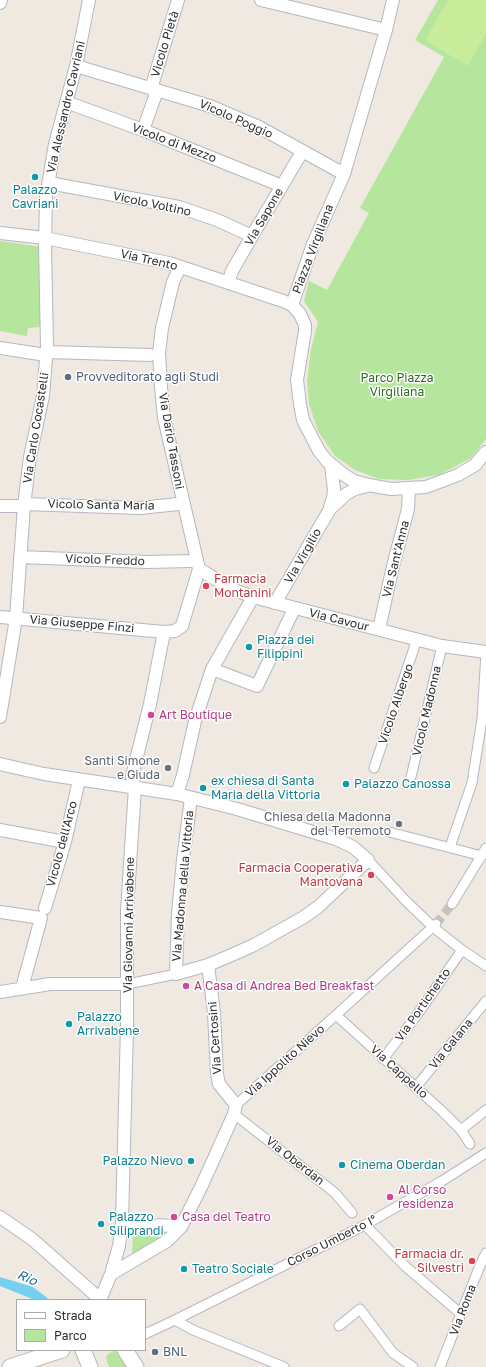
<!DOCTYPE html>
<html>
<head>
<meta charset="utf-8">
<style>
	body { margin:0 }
	#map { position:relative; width:486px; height:1367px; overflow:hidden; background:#efe9e1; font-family:"Golos Text",sans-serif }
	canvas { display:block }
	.legend { position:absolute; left:16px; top:1299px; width:130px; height:52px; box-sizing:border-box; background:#fff; border:1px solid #ababab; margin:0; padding:5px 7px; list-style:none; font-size:12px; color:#2e2e2e }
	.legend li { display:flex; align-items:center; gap:8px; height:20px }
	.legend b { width:20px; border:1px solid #ababab }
</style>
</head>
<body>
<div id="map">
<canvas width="486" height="1367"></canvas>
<ul class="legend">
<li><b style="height:5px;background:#fff"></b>Strada</li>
<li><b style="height:11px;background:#b6e59e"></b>Parco</li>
</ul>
</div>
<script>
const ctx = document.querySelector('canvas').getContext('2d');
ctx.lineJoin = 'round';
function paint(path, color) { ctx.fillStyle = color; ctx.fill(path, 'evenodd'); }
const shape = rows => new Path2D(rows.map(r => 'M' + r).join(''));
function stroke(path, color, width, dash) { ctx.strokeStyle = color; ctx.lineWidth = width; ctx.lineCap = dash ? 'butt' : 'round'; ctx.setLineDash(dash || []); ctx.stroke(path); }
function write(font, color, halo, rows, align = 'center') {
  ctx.font = font + ' "Golos Text",sans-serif'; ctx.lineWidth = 3; ctx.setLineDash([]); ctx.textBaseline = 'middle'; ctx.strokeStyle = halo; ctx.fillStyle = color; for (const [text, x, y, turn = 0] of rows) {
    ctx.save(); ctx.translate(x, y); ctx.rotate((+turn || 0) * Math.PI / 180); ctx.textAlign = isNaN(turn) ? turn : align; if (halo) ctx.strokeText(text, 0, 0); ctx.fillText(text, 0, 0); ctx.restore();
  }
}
paint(shape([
	[438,0,486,0,486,439,471,458,439,475,408,480,379,479,355,470,335,456,318,431,309,404,307,381,311,350,318,322,304,301,309,281,327,290,369,213,360,208,444,57,415,40],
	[0,241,42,247,40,327,28,328,27,336,0,331],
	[133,1227,160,1228,160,1237,132,1258],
	[113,1351,120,1352,130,1367,110,1367,108,1365,106,1358,107,1355]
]), '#b6e59e');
paint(shape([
	[448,0,486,0,486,33,468,66,425,40]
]), '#c9ec9a');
paint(shape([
	[0,1277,33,1287,50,1300,35,1300,0,1286]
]), '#75cff0');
stroke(shape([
	[436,924,452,904]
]), '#c8c4bd', 9, [9, 4.5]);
const pedestrian = shape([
	[374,768,417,639],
	[411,777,442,646],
	[389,832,482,856],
	[450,847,472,783,482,719,486,652],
	[368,860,406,901,433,927,462,950,486,966],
	[452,904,486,848],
	[128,984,176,974],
	[336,1015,443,1112,461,1130,470,1144],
	[383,1059,417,1015,462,950],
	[416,1087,486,1001],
	[236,1105,336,1015,436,924],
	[234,1114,325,1185,335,1193,352,1213],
	[461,1130,486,1110],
	[122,1222,159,1225],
	[365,1225,405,1266,461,1314],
	[175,1320,193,1330,284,1367],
	[339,1326,360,1309,393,1353,413,1367],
	[145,1334,175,1320,363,1226,442,1181,486,1153],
	[440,1367,479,1268,486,1253]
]);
const minor = shape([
	[261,0,386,30],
	[0,3,1,0],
	[76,66,210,106,259,127,344,174],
	[151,89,178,0],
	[66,102,143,130,282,186],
	[143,130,157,91],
	[49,183,179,207,217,220,252,236],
	[0,233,45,238,169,263,283,301,292,305,300,314,305,325,305,331,297,380,300,404,303,420,319,451,327,461,344,475,354,481,369,485,391,489,426,487,458,475,475,465,486,452],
	[228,283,232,271,252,236,302,152],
	[292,305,313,244,344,174,386,30,393,0],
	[0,348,46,355],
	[47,352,150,355],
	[24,504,140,508,178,504],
	[0,506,24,506],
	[330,507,333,498,334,490,331,465],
	[20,557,147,562,191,561],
	[199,569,232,589,253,597,442,646,486,652],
	[253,597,212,669,257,686,294,609],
	[275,603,330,509,346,494,355,489,368,486],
	[0,617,164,632],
	[379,629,393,566,408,509,409,488],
	[0,717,16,618,24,506,30,457,43,396,47,347,45,244,46,197,55,144,76,66,89,0],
	[0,764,44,774,177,794,237,809,336,839,353,847,368,860,318,907,304,917,254,945,234,954,208,965,176,974,178,914,183,860,191,798],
	[177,794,183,775,195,721,212,669],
	[0,830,65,842],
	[45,908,65,842,79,780],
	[0,912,41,918,22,988],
	[0,992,50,984,128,984],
	[0,1217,32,1239,101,1300],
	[159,1225,181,1227],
	[111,1274,167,1241,181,1227,202,1185,234,1114,236,1105,219,1084,217,1074,214,1013,208,965],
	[100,1300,111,1274,119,1246,122,1222,127,1026,127,911,135,787,132,776,150,704,164,632,175,631,182,626,199,569,164,418,161,387,159,353,162,328,173,282,180,267]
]);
const tertiary = shape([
	[83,1350,90,1367],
	[125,1350,136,1367],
	[10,1367,62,1350]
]);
stroke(pedestrian, '#b4b7c1', 11);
stroke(minor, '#b4b7c1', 14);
stroke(tertiary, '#b4b7c1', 17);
stroke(pedestrian, '#fff', 9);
stroke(minor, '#fff', 12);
stroke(tertiary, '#fff', 15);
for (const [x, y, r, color] of [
	[35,177,4,"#0f9aa8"],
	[68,377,4,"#5c6f8a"],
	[206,586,4,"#e0444e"],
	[249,647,4,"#0f9aa8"],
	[151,715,4,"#d1479c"],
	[168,768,4,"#6b7280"],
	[346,784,4,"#0f9aa8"],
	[203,788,4,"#0f9aa8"],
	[399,824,4,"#6b7280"],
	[371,875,4,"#e0444e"],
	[186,986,4,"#d1479c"],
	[69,1024,4,"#0f9aa8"],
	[191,1161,4,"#0f9aa8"],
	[342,1165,4,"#0f9aa8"],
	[390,1197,4,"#d1479c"],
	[174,1217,4,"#d1479c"],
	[101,1224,4,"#0f9aa8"],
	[472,1261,4,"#e0444e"],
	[184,1269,4,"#0f9aa8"],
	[155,1352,4,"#5c6f8a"]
]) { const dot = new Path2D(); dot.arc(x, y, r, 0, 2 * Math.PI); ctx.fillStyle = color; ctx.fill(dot); stroke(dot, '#fff', 1.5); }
write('12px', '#2e2e2e', '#fff', [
	["Vicolo Pietà",165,44,-73],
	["Via Alessandro Cavriani",66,107,-77],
	["Vicolo Poggio",236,119,24],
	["Vicolo di Mezzo",174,143,21],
	["Vicolo Voltino",152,204,12],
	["Via Sapone",264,217,-60],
	["Piazza Virgiliana",313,249,-69],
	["Via Trento",149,260,13],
	["Via Carlo Cocastelli",36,428,-81],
	["Via Dario Tassoni",171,441,80],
	["Vicolo Santa Maria",101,505,1],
	["Via Virgilio",303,556,-60],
	["Via Sant'Anna",396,559,-76],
	["Vicolo Freddo",105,560,2],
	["Via Cavour",339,620,14],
	["Via Giuseppe Finzi",82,624,5],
	["Vicolo Albergo",396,704,-71],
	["Vicolo Madonna",427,711,-77],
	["Vicolo dell'Arco",62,844,-75],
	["Via Madonna della Vittoria",183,886,-85],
	["Via Giovanni Arrivabene",129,925,-89],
	["Via Portichetto",423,1005,-55],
	["Via Certosini",215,1038,-94],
	["Via Galana",451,1044,-51],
	["Via Ippolito Nievo",285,1061,-42],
	["Via Cappello",399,1072,42],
	["Via Oberdan",295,1161,38],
	["Corso Umberto I°",332,1241,-27],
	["Via Roma",463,1310,-69]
]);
write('12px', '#0d838f', '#fff', [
	["Palazzo",35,190,"center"],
	["Cavriani",35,204,"center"],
	["Piazza dei",257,640],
	["Filippini",257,654],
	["ex chiesa di Santa",211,781],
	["Maria della Vittoria",211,795],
	["Palazzo Canossa",354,784],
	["Palazzo",77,1017],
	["Arrivabene",77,1031],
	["Palazzo Nievo",183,1161,"right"],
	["Cinema Oberdan",350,1165],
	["Palazzo",109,1217],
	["Siliprandi",109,1231],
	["Teatro Sociale",192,1269]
], 'left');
write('12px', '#4e5e75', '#fff', [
	["Provveditorato agli Studi",76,377],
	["BNL",163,1352]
], 'left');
write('12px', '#2c6e1b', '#fff', [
	["Parco Piazza",397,378],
	["Virgiliana",397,392]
]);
write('12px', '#be3a42', '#fff', [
	["Farmacia",214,579,"left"],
	["Montanini",214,593,"left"],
	["Farmacia Cooperativa",363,868],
	["Mantovana",363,882],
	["Farmacia dr.",464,1254],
	["Silvestri",464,1268]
], 'right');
write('12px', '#b23c85', '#fff', [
	["Art Boutique",159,715],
	["A Casa di Andrea Bed Breakfast",194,986],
	["Al Corso",398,1190],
	["residenza",398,1204],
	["Casa del Teatro",182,1217]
], 'left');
write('12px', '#5b616d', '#fff', [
	["Santi Simone",160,761],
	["e Giuda",160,775],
	["Chiesa della Madonna",391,817],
	["del Terremoto",391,831]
], 'right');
write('italic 13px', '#0d6fa3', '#fff', [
	["Rio",27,1278,24]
]);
</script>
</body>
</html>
